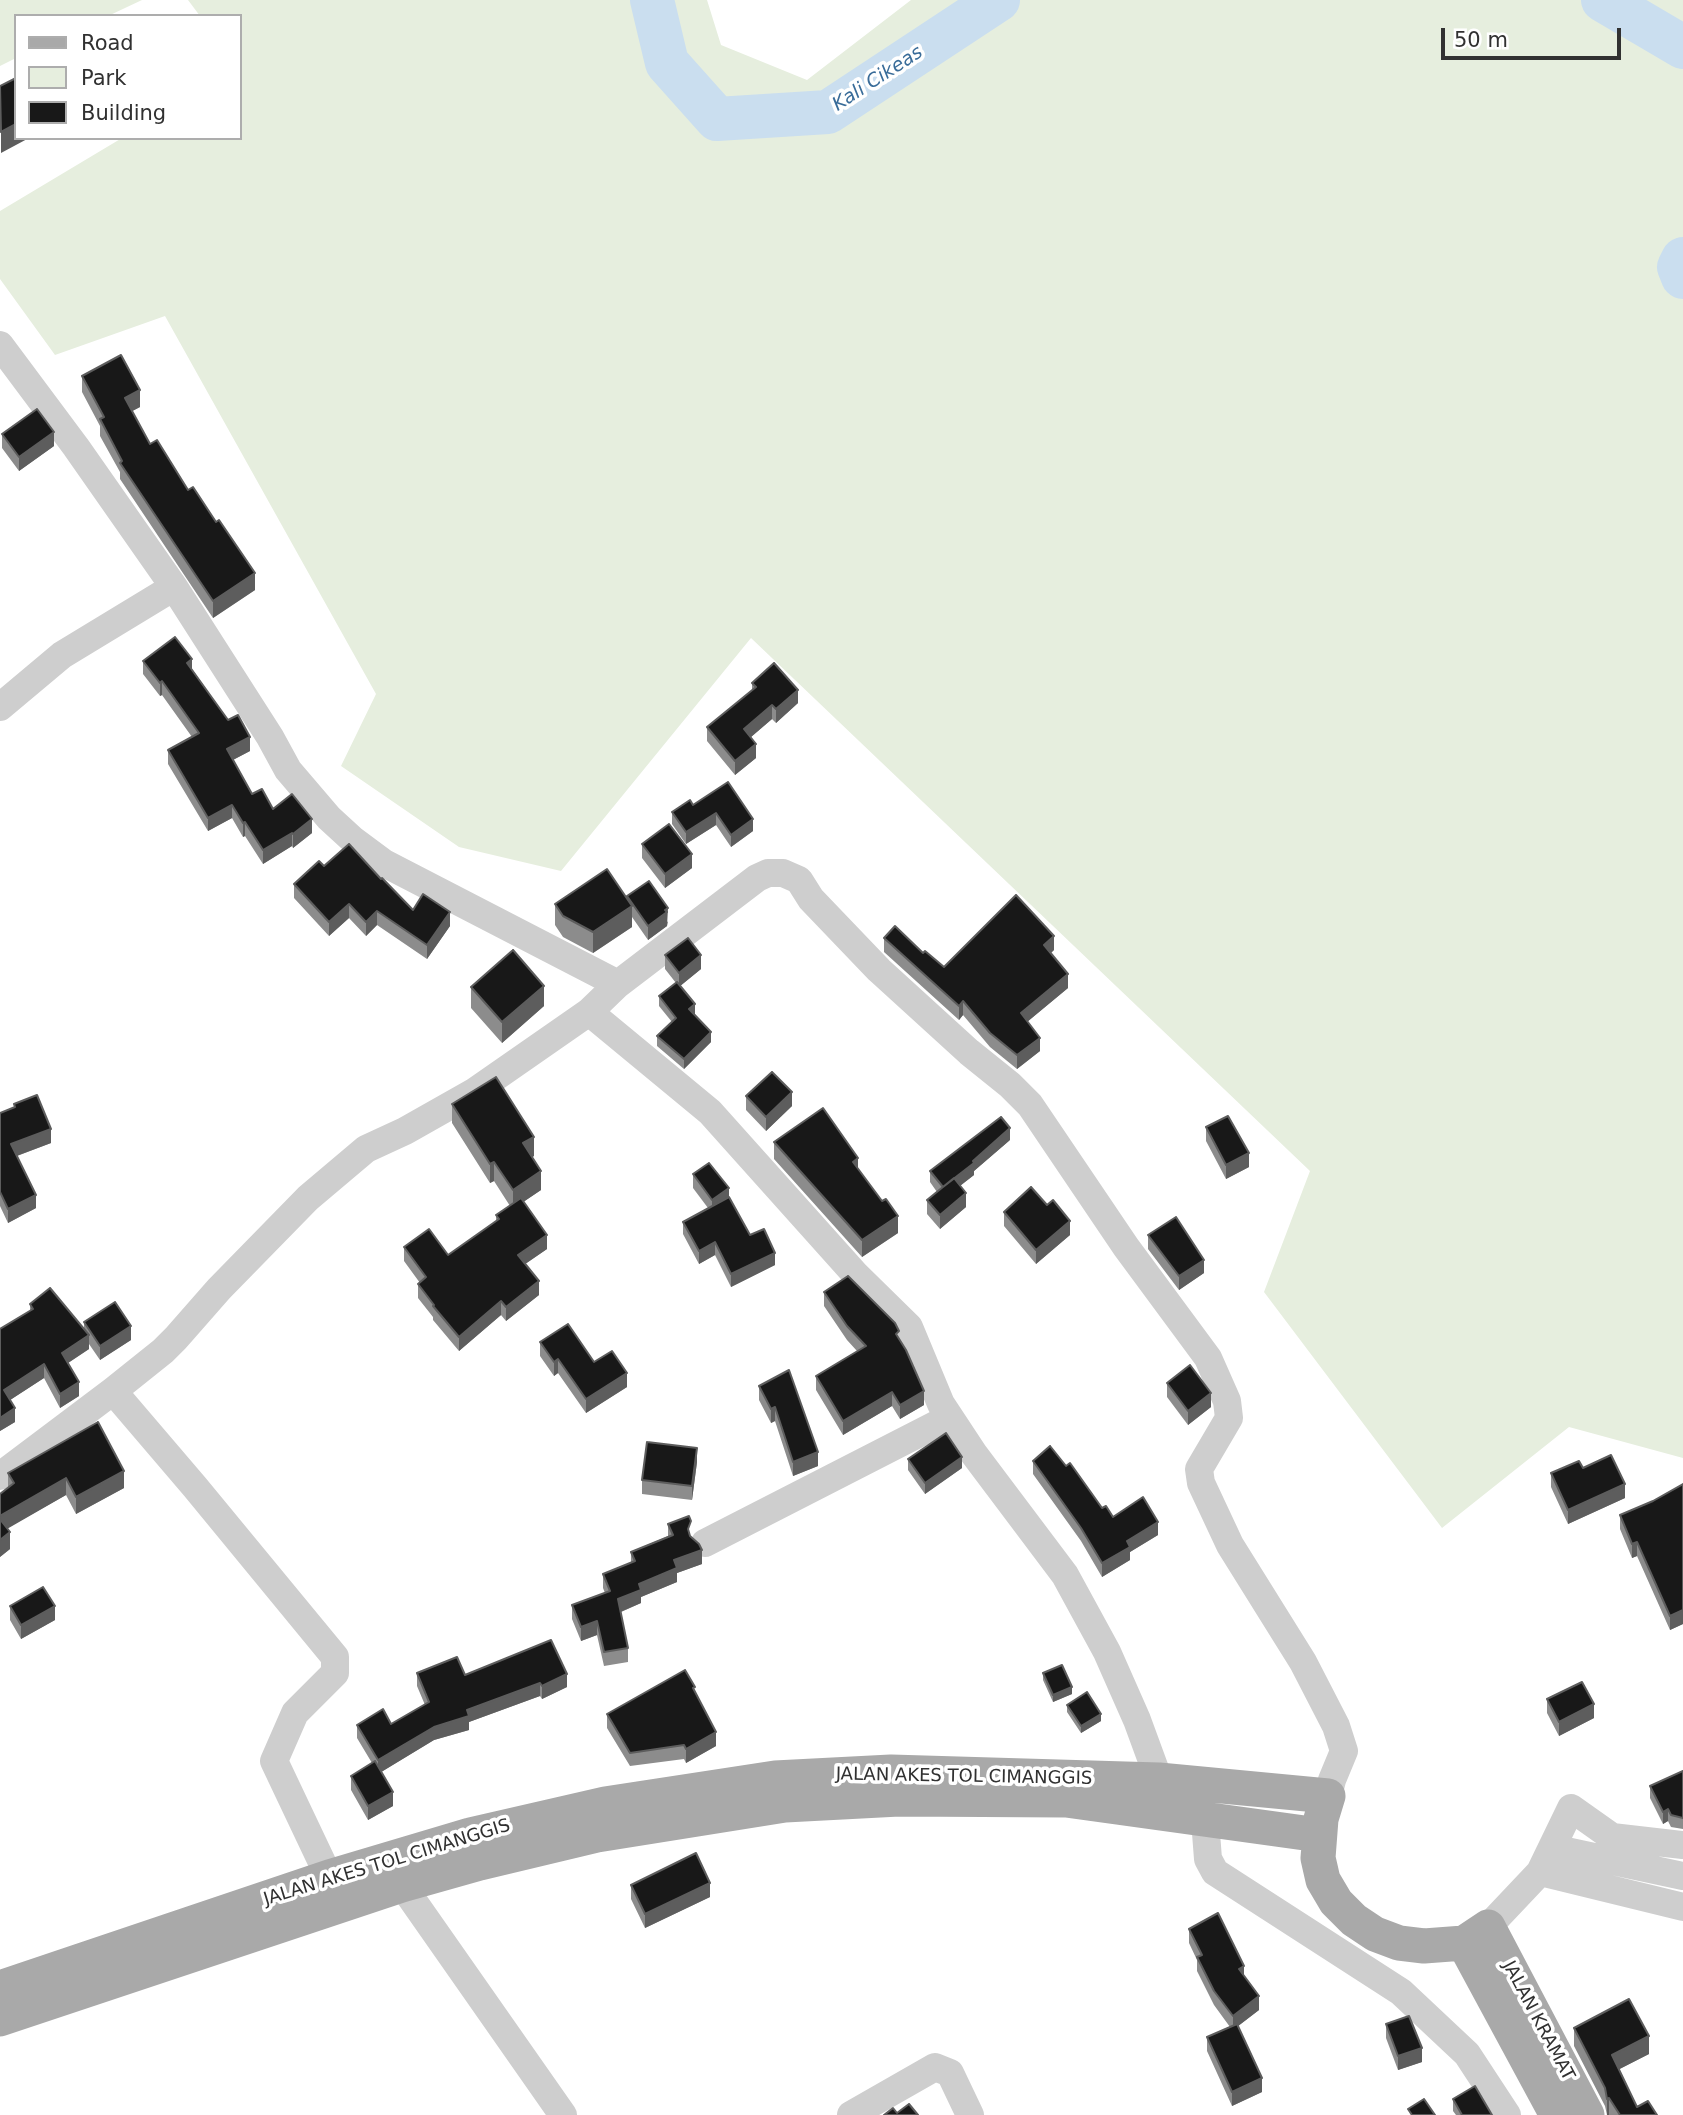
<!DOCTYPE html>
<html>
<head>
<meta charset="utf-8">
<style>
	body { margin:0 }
	#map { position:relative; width:1683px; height:2115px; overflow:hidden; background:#fff; font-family:"DejaVu Sans",sans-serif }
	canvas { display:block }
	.legend { position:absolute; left:14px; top:14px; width:228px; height:126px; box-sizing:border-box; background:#fff; border:2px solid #adadad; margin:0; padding:9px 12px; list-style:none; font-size:21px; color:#313131 }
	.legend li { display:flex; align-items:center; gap:14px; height:35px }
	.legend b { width:35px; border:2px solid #adadad }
	.scale { position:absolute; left:1441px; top:28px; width:180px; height:32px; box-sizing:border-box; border:4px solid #313131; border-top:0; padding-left:9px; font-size:21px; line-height:24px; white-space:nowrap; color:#313131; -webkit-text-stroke:5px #fff; paint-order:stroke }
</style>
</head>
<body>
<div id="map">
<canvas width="1683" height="2115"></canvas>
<ul class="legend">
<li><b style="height:9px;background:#a9a9a9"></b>Road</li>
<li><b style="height:19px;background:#e6eede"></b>Park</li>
<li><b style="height:19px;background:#181818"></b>Building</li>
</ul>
<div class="scale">50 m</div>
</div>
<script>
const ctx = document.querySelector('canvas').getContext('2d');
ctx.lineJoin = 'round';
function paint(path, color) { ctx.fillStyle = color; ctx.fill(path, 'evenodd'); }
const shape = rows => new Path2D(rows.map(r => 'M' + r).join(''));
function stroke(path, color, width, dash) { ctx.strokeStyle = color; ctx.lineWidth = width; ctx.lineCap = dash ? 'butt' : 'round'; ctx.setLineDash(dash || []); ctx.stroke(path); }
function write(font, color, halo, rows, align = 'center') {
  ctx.font = font + ' "DejaVu Sans",sans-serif'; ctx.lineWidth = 7; ctx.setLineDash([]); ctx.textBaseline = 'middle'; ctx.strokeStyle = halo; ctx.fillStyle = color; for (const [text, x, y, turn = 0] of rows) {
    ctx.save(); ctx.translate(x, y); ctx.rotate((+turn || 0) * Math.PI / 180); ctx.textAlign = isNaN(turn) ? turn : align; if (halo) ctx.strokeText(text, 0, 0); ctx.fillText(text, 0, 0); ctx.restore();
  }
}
paint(shape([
	[0,0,142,0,108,16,16,16,16,58,0,66],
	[188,0,707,0,721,45,807,80,911,0,1683,0,1683,1458,1569,1427,1442,1528,1264,1292,1310,1171,751,638,561,871,459,847,341,766,376,694,165,316,55,355,0,279,0,211,122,138,240,138,240,16,200,16]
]), '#e6eede');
stroke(shape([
	[652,0,667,63,717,119,828,112,998,0],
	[1603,0,1683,47],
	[1683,259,1679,267,1683,277]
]), '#cadeef', 44);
stroke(shape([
	[0,345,76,447,174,587,270,737,288,770,329,818,353,840,384,863,618,984],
	[0,707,62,655,174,587],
	[589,1012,710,1112,856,1275,909,1327,941,1404,974,1454,1065,1575,1107,1652,1137,1720,1159,1780],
	[113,1391,195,1487,335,1657,335,1673,295,1713,274,1761,329,1877],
	[0,1476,113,1391,163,1351,176,1338,219,1289,308,1198,366,1149,405,1131,474,1092,589,1012,618,984,757,878,768,873,783,873,799,880,811,899,879,970,969,1052,1010,1085,1030,1105,1126,1247,1208,1358,1227,1401,1229,1418,1199,1469,1201,1483,1230,1545,1303,1662,1336,1726,1344,1751,1332,1780,1328,1796],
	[705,1543,949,1418],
	[1205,1820,1208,1859,1215,1872,1401,1992,1467,2054,1507,2115],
	[1552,1848,1683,1876],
	[1540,1872,1683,1907],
	[402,1885,563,2115],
	[1488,1927,1540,1872,1571,1808,1612,1837,1683,1845],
	[851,2115,935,2067,950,2073,970,2115]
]), '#cecece', 28);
stroke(shape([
	[1464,1943,1557,2115],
	[0,1988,329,1877,470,1835,605,1804,775,1778,891,1772,1159,1780,1328,1796,1321,1819,1318,1858,1323,1880,1336,1902,1354,1920,1375,1934,1399,1943,1424,1946,1464,1943,1488,1927,1587,2115],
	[0,2019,402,1885,480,1863,597,1835,785,1805,899,1799,1066,1800,1319,1835]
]), '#a9a9a9', 35);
paint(shape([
	[82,376,140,407,132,411,150,444,188,490,255,590,213,618,120,479,120,472,100,436,100,426,82,392],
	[2,434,54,446,19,471,2,448],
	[143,661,192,669,250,751,233,760,252,794,273,809,312,833,293,848,292,846,263,864,245,836,243,837,232,818,208,831,168,764,168,750,192,737,162,695,160,696,143,674],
	[752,683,798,703,776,723,772,719,751,737,756,758,735,775,707,741,707,727,752,690],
	[728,782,753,831,731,847,716,825,686,844,672,824,672,812,693,805],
	[642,844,692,868,665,888,642,858],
	[324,866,381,879,413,910,450,926,427,959,377,925,366,936,349,918,329,936,294,898,294,884],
	[627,896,668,922,667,926,648,940,632,917,632,927,593,953,563,937,555,925,555,904,627,898],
	[884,938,923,953,944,967,1054,950,1051,953,1068,988,1027,1022,1040,1051,1017,1069,990,1047,963,1015,959,1020,884,952],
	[665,955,701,969,680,986,694,1014,711,1042,684,1069,657,1046,657,1036,672,1022,659,1006,659,996,676,983,665,969],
	[471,987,544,1006,502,1043,471,1008],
	[746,1096,792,1106,766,1131,746,1110],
	[14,1104,51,1143,17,1156,36,1208,8,1223,0,1206,0,1113,14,1107],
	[452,1104,534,1156,532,1157,541,1190,523,1202,547,1249,525,1264,539,1295,506,1321,501,1315,459,1351,433,1320,433,1317,418,1298,418,1284,420,1283,404,1261,404,1247,448,1255,496,1221,496,1215,510,1206,494,1181,490,1183,452,1123],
	[1206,1127,1249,1167,1226,1179,1206,1141],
	[1010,1140,974,1171,974,1175,960,1186,966,1207,940,1229,927,1214,927,1200,937,1192,930,1182,930,1171],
	[774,1142,858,1169,898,1233,862,1257,774,1159],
	[693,1174,729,1197,750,1235,775,1265,731,1287,715,1255,699,1264,683,1234,683,1222,708,1208,693,1188],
	[1004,1212,1070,1235,1036,1264,1004,1226],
	[1148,1235,1204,1273,1179,1290,1148,1249],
	[824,1292,899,1338,924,1405,900,1419,892,1406,843,1435,816,1390,816,1376,857,1351,847,1340,824,1306],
	[30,1304,84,1329,84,1322,131,1340,100,1360,89,1344,89,1349,68,1363,79,1396,60,1408,44,1378,10,1400,15,1422,0,1431,0,1329,30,1311],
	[540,1342,627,1387,586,1413,558,1373,554,1376,540,1356],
	[1167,1383,1211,1407,1188,1425,1167,1397],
	[759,1386,818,1466,793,1476,775,1421,771,1423,759,1400],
	[98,1422,124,1488,76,1514,66,1495,7,1528,10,1549,0,1557,8,1487,8,1473],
	[908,1459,962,1468,925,1494,908,1470],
	[1033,1461,1066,1466,1102,1508,1113,1517,1158,1535,1130,1552,1130,1560,1102,1577,1081,1541,1033,1474],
	[697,1462,692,1500,642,1494,642,1480],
	[1583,1468,1625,1498,1568,1524,1551,1487,1551,1473],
	[1683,1484,1683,1624,1670,1630,1637,1556,1632,1558,1620,1529,1620,1515,1653,1501],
	[668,1524,690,1536,702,1564,677,1573,677,1582,641,1597,641,1603,621,1612,628,1648,628,1662,604,1666,597,1635,581,1641,572,1619,572,1605,605,1593,603,1588,603,1574,631,1563,631,1552,668,1536],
	[10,1606,55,1620,21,1639,10,1620],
	[551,1640,567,1687,542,1699,540,1696,469,1722,469,1730,434,1740,381,1772,393,1806,368,1820,351,1790,351,1776,372,1763,357,1738,357,1725,391,1724,425,1705,417,1686,417,1673,465,1675],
	[1043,1673,1072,1694,1053,1702,1043,1680],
	[695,1692,716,1746,686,1763,684,1759,630,1766,607,1728,607,1714],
	[1547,1699,1594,1718,1559,1736,1547,1713],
	[1067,1705,1101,1721,1081,1733,1067,1712],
	[1683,1771,1683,1829,1671,1827,1668,1821,1663,1824,1650,1798,1650,1786],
	[631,1885,710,1897,645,1928,631,1899],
	[1189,1929,1244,1976,1259,2010,1238,2026,1262,2092,1232,2106,1207,2051,1207,2037,1230,2027,1214,2005,1197,1971,1197,1960,1189,1943],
	[1386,2024,1422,2062,1398,2070,1386,2038],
	[1574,2028,1649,2054,1619,2069,1637,2107,1657,2115,1607,2115,1605,2106,1574,2046],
	[1453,2099,1492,2115,1456,2115,1453,2111]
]), '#8c8c8c');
paint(shape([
	[16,124,16,138,29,138,1,153,1,132],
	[140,390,140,407,125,415,125,398],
	[54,432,54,446,19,471,19,457],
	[255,573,255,590,213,618,213,601],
	[192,659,192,673,187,663],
	[162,681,162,695,160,696,160,683],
	[798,690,798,703,776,723,776,709],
	[772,705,772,719,744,743,744,729],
	[250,737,250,751,227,763,227,749],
	[756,744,756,758,735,775,735,761],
	[232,805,232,818,208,831,208,818],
	[716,813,716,825,686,844,686,832],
	[312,819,312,833,293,848,293,834],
	[753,819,753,831,731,847,731,835],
	[245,822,245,836,243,837,243,823],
	[292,833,292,846,263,864,263,850],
	[692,854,692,868,665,888,665,874],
	[349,904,349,918,329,936,329,922],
	[632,906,632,927,593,953,593,932],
	[668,908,667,926,648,940,648,926],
	[377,911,377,925,366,936,366,922],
	[450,912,450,926,427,959,427,945],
	[1054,936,1054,950,1044,959,1044,945],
	[701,955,701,969,679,987,679,973],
	[1068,974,1068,988,1021,1027,1021,1013],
	[544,986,544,1006,502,1043,502,1022],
	[963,1001,963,1015,959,1020,959,1006],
	[695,1004,695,1014,689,1019,689,1009],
	[711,1032,711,1042,684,1069,684,1059],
	[1040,1038,1040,1051,1017,1069,1017,1055],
	[792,1092,792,1106,766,1131,766,1117],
	[1010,1128,1010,1140,974,1171,974,1175,943,1199,943,1188],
	[51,1129,51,1143,11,1158,11,1144],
	[534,1137,534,1156,523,1163,523,1143],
	[1249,1153,1249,1167,1226,1179,1226,1165],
	[858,1158,858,1175,853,1162],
	[494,1162,494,1181,490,1183,490,1164],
	[541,1171,541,1190,513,1209,513,1190],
	[729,1188,729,1202,712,1214,712,1200],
	[966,1193,966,1207,940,1229,940,1215],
	[36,1195,36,1208,8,1223,8,1209],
	[898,1216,898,1233,862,1257,862,1240],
	[1070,1221,1070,1235,1036,1264,1036,1250],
	[547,1235,547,1249,518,1269,518,1255],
	[715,1242,715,1255,699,1264,699,1251],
	[775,1253,775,1265,731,1287,731,1274],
	[1204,1260,1204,1273,1179,1290,1179,1276],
	[539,1281,539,1295,506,1321,506,1307],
	[501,1301,501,1315,459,1351,459,1337],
	[131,1326,131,1340,100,1360,100,1346],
	[89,1335,89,1349,62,1367,62,1353],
	[558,1359,558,1373,554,1376,554,1362],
	[44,1364,44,1378,4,1404,4,1390],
	[627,1373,627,1387,586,1413,586,1399],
	[79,1382,79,1396,60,1408,60,1394],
	[924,1391,924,1405,900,1419,900,1405],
	[892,1392,892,1406,843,1435,843,1421],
	[1211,1393,1211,1407,1188,1425,1188,1411],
	[775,1407,775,1421,771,1423,771,1409],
	[15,1408,15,1422,0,1431,0,1418],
	[697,1448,697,1462,692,1500,692,1486],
	[818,1452,818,1466,793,1476,793,1462],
	[962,1457,962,1468,925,1494,925,1483],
	[124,1471,124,1488,76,1514,76,1497],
	[66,1478,66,1495,0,1533,0,1516],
	[1625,1484,1625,1498,1568,1524,1568,1510],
	[1158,1522,1158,1535,1130,1552,1130,1560,1102,1577,1102,1563,1127,1541],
	[10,1532,10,1549,0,1557,0,1540],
	[1637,1542,1637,1556,1632,1558,1632,1544],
	[702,1550,702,1564,677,1573,677,1582,641,1597,641,1603,618,1613,618,1599,674,1560],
	[55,1606,55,1620,21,1639,21,1625],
	[1683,1610,1683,1624,1670,1630,1670,1616],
	[597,1621,597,1635,581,1641,581,1627],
	[567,1674,567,1687,542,1699,542,1686],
	[540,1683,540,1696,469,1722,469,1730,434,1740,378,1774,378,1760,434,1727,467,1710],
	[1072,1687,1072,1694,1053,1702,1053,1695],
	[1594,1704,1594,1718,1559,1736,1559,1722],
	[1101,1714,1101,1721,1081,1733,1081,1726],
	[716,1732,716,1746,686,1763,686,1749],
	[393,1792,393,1806,368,1820,368,1806],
	[1668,1809,1668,1821,1663,1824,1663,1812],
	[710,1883,710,1897,645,1928,645,1914],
	[1244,1966,1244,1980,1239,1969],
	[1259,1996,1259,2010,1233,2030,1233,2016],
	[1649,2036,1649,2054,1612,2073,1612,2055],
	[1422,2048,1422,2062,1398,2070,1398,2056],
	[1262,2078,1262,2092,1232,2106,1232,2092],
	[1609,2098,1609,2115,1607,2115,1607,2099]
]), '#5d5d5d');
const building = shape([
	[16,78,16,124,1,132,0,86,16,78],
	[121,355,140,390,125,398,150,444,157,440,188,490,193,487,216,522,219,520,255,573,213,601,120,463,122,461,100,419,104,417,82,376,121,355],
	[37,409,54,432,19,457,2,434,37,409],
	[175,637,192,659,187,663,228,720,238,715,250,737,227,749,252,794,262,789,273,809,292,794,312,819,293,834,292,833,263,850,245,822,243,823,232,805,208,818,168,750,199,733,162,681,160,683,143,661,175,637],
	[774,663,798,690,776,709,772,705,744,729,756,744,735,761,707,727,756,687,752,683,774,663],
	[728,782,753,819,731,835,716,813,686,832,672,812,690,800,693,805,728,782],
	[669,824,692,854,665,874,642,844,669,824],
	[349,844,381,879,382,878,413,910,423,894,450,912,427,945,377,911,366,922,349,904,329,922,294,884,319,861,324,866,349,844],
	[607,869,632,906,593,932,563,916,555,904,607,869],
	[649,881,668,908,665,910,667,912,648,926,627,896,649,881],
	[1016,895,1054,936,1044,945,1068,974,1021,1013,1040,1038,1017,1055,990,1033,963,1001,959,1006,884,938,895,926,923,953,925,951,944,967,1016,895],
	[688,938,701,955,679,973,665,955,688,938],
	[513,950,544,986,502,1022,471,987,513,950],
	[677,982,695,1004,689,1009,711,1032,684,1059,657,1036,676,1018,659,996,677,982],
	[772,1072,792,1092,766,1117,746,1096,772,1072],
	[496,1077,534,1137,523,1143,541,1171,513,1190,494,1162,490,1164,452,1104,496,1077],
	[37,1095,51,1129,11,1144,36,1195,8,1209,0,1192,0,1113,15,1107,14,1104,37,1095],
	[823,1108,858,1158,853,1162,882,1201,886,1199,898,1216,862,1240,774,1142,823,1108],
	[1228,1116,1249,1153,1226,1165,1206,1127,1228,1116],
	[1001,1117,1010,1128,973,1161,974,1163,943,1187,930,1171,1001,1117],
	[709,1163,729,1188,712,1200,693,1174,709,1163],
	[954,1178,966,1193,940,1215,927,1200,954,1178],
	[1031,1187,1047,1205,1053,1200,1070,1221,1036,1250,1004,1212,1031,1187],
	[729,1197,750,1235,764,1229,775,1253,731,1274,715,1242,699,1251,683,1222,729,1197],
	[521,1198,547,1235,518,1255,539,1281,506,1307,501,1301,459,1337,433,1306,434,1305,418,1284,426,1277,404,1247,429,1229,448,1255,499,1219,496,1215,521,1198],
	[1176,1217,1204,1260,1179,1276,1148,1235,1176,1217],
	[848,1276,895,1323,899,1331,896,1334,906,1350,924,1391,900,1405,892,1392,843,1421,816,1376,866,1346,847,1326,824,1292,848,1276],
	[50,1288,89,1335,62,1353,79,1382,60,1394,44,1364,4,1390,15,1408,0,1418,0,1329,33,1309,30,1304,50,1288],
	[115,1302,131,1326,100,1346,84,1322,115,1302],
	[568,1324,594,1362,612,1351,627,1373,586,1399,558,1359,554,1362,540,1342,568,1324],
	[1190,1365,1211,1393,1188,1411,1167,1383,1190,1365],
	[789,1370,818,1452,793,1462,775,1407,771,1409,759,1386,789,1370],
	[98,1422,124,1471,76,1497,66,1478,0,1516,0,1494,14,1483,8,1473,98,1422],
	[946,1433,962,1457,925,1483,908,1459,946,1433],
	[647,1442,697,1448,692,1486,642,1480,647,1442],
	[1050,1446,1066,1466,1070,1463,1102,1508,1106,1506,1113,1517,1143,1497,1158,1522,1127,1541,1130,1547,1102,1563,1081,1528,1033,1461,1050,1446],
	[1611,1455,1625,1484,1568,1510,1551,1473,1579,1461,1583,1468,1611,1455],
	[1683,1484,1683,1610,1670,1616,1637,1542,1632,1544,1620,1515,1653,1501,1683,1484],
	[689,1516,691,1521,688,1529,690,1536,699,1544,702,1550,674,1560,677,1568,639,1584,641,1590,618,1599,628,1648,604,1652,597,1621,581,1627,572,1605,610,1591,603,1574,635,1561,631,1552,673,1535,668,1524,689,1516],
	[0,1519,10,1532,0,1540,0,1519],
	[43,1587,55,1606,21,1625,10,1606,43,1587],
	[551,1640,567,1674,542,1686,540,1683,467,1710,469,1716,434,1727,378,1760,357,1725,383,1709,391,1724,429,1702,417,1673,457,1657,465,1675,551,1640],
	[1062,1665,1072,1687,1053,1695,1043,1673,1062,1665],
	[685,1670,695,1687,693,1688,716,1732,686,1749,684,1745,630,1753,607,1714,685,1670],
	[1582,1682,1594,1704,1559,1722,1547,1699,1582,1682],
	[1087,1692,1101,1714,1081,1726,1067,1705,1087,1692],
	[375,1761,393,1792,368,1806,351,1776,375,1761],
	[1683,1771,1683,1818,1671,1815,1668,1809,1663,1812,1650,1786,1683,1771],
	[696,1853,710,1883,645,1914,631,1885,696,1853],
	[1218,1913,1244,1966,1239,1969,1259,1996,1233,2016,1214,1991,1197,1957,1202,1955,1189,1929,1218,1913],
	[1629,1999,1649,2036,1612,2055,1637,2107,1648,2101,1657,2115,1620,2115,1609,2098,1607,2099,1605,2088,1574,2028,1629,1999],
	[1409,2016,1422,2048,1398,2056,1386,2024,1409,2016],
	[1237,2024,1262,2078,1232,2092,1207,2037,1237,2024],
	[1475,2086,1492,2115,1462,2115,1453,2099,1475,2086],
	[1424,2099,1435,2115,1412,2115,1408,2109,1424,2099],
	[909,2104,918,2115,884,2115,893,2108,897,2113,909,2104]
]);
paint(building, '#181818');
stroke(building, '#5d5d5d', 2);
write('18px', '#313131', '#fff', [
	["JALAN AKES TOL CIMANGGIS",964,1777,1],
	["JALAN AKES TOL CIMANGGIS",387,1863,-17],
	["JALAN KRAMAT",1538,2021,62]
]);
write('italic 19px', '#396c99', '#fff', [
	["Kali Cikeas",878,79,-33]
]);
</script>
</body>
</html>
